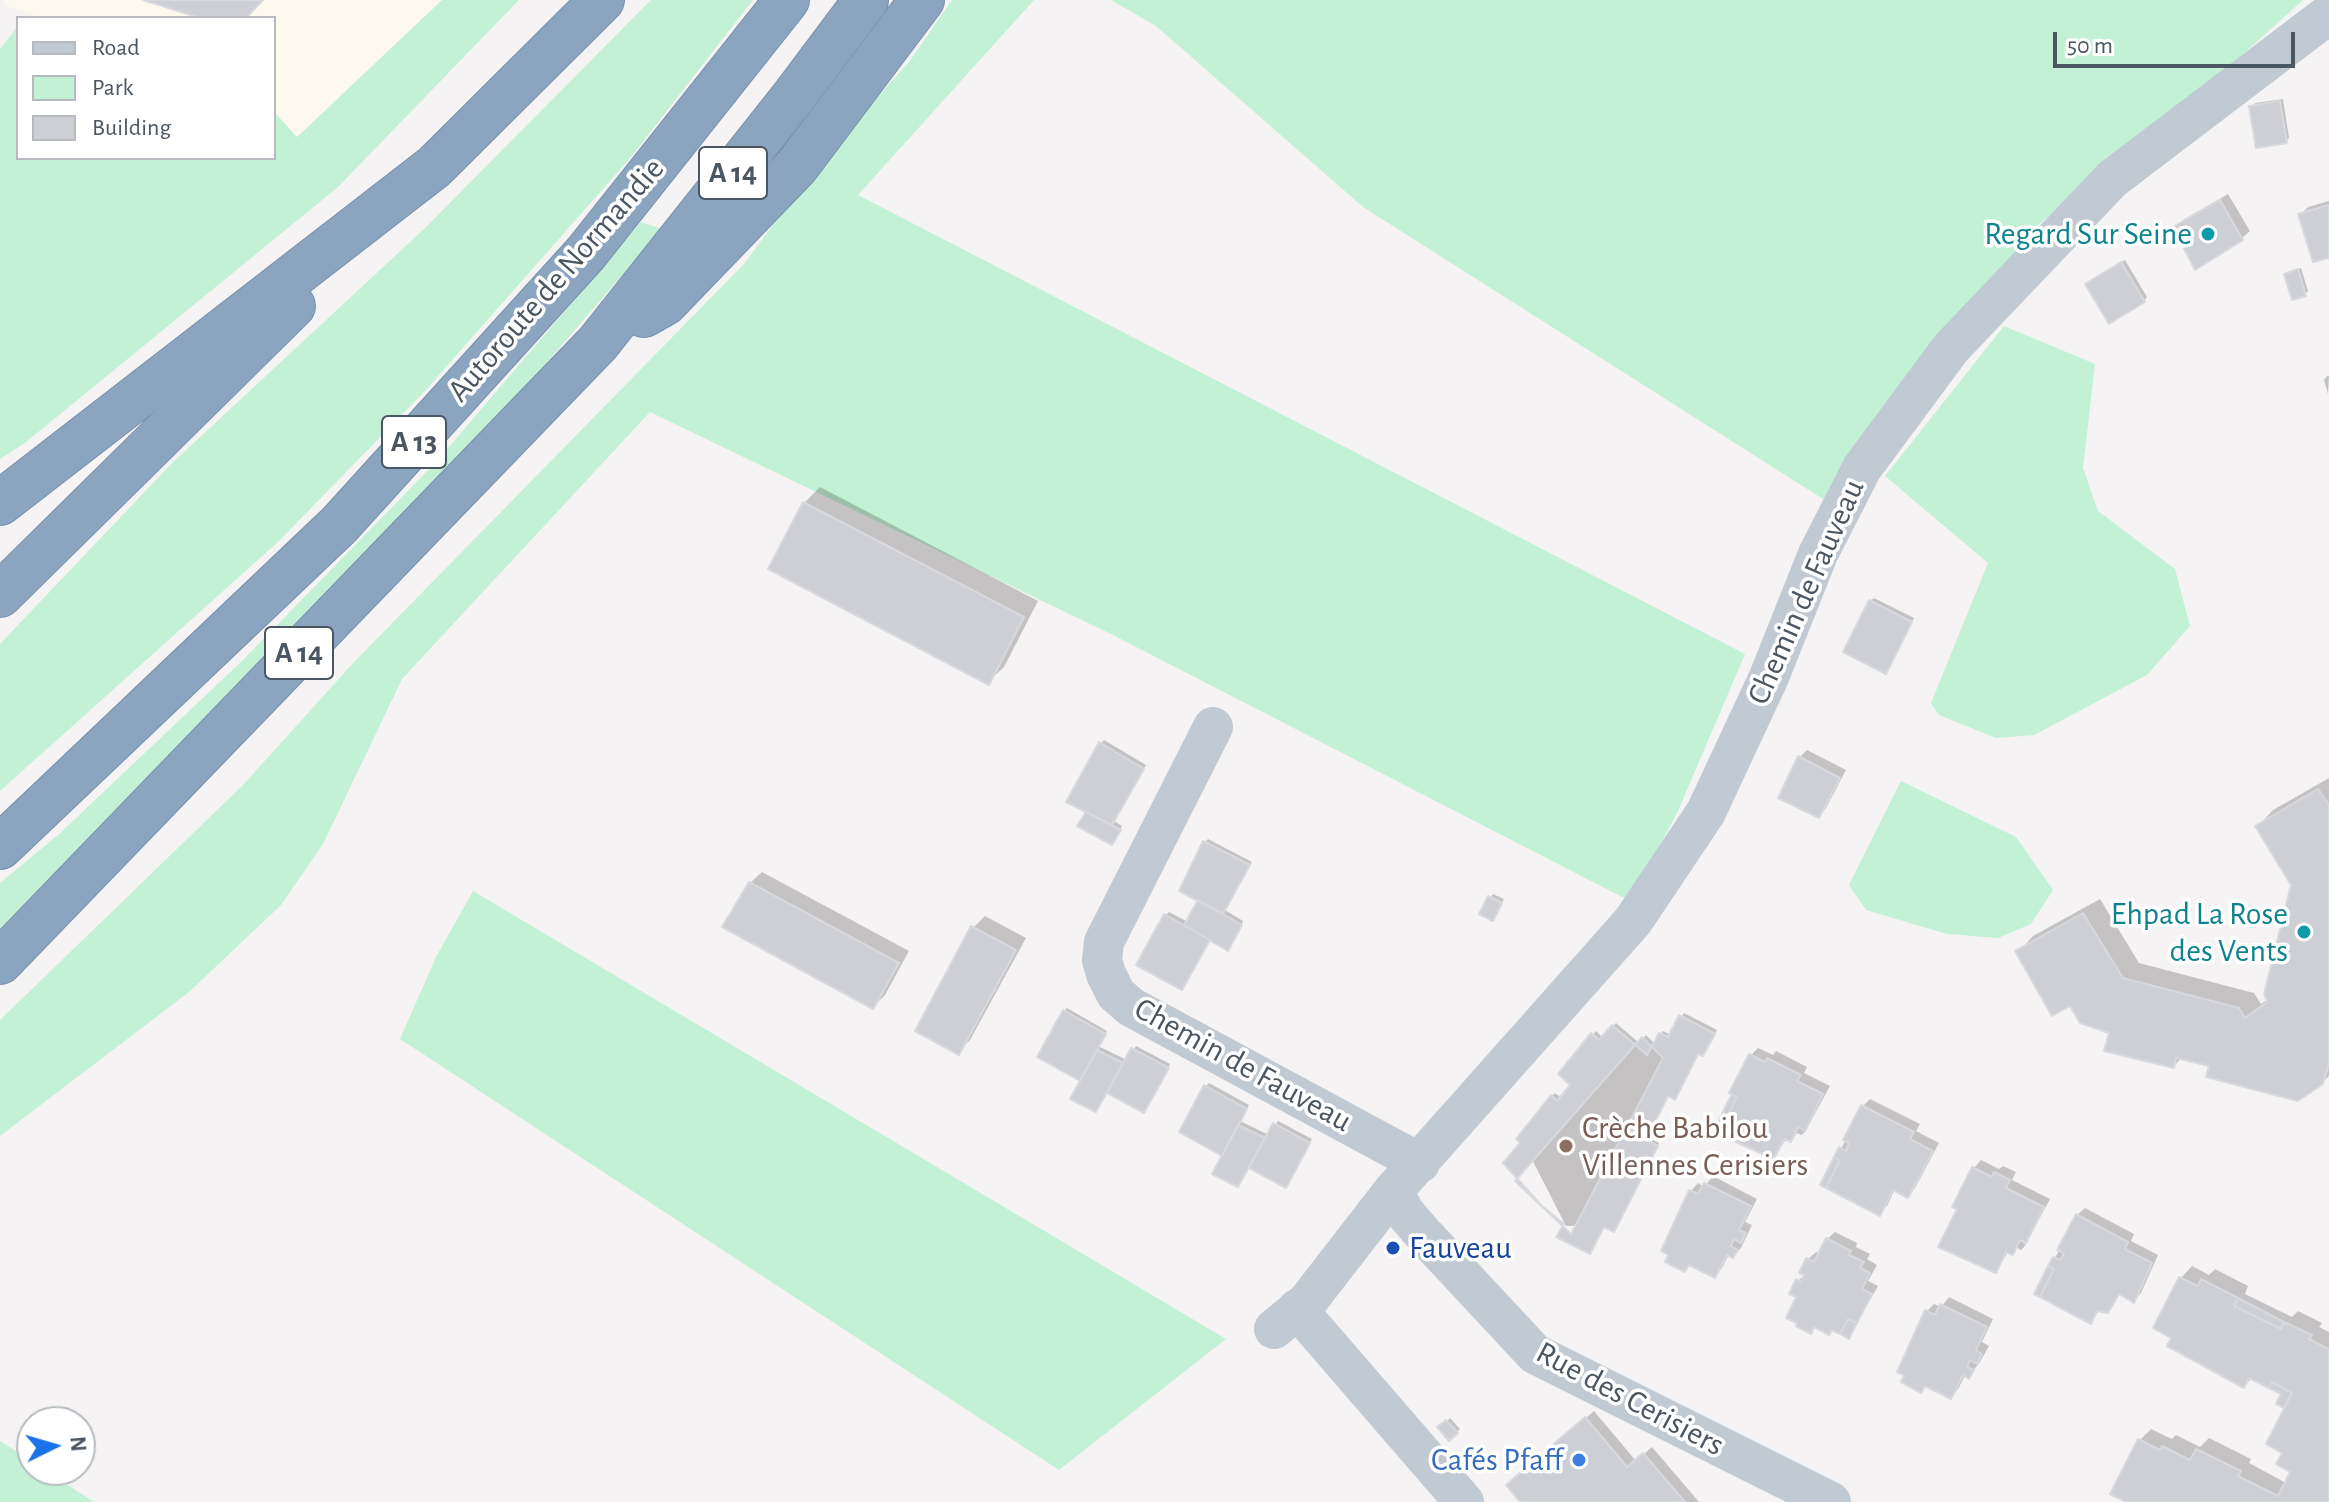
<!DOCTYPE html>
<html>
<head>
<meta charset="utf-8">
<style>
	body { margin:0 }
	#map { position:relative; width:2329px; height:1502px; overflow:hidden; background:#f5f3f3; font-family:"Alegreya Sans",sans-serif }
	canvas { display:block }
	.legend { position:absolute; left:16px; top:16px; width:260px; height:144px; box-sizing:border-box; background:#fff; border:2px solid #b7bbc0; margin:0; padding:10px 14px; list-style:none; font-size:24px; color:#4a5661 }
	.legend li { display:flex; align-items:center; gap:16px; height:40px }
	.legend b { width:40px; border:2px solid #b7bbc0 }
	.north { position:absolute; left:16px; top:1406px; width:80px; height:80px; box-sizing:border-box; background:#fff; border:2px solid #b7bbc0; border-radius:50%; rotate:85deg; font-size:22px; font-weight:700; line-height:32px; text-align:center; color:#4a5661 }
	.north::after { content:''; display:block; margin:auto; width:28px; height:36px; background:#1a73e8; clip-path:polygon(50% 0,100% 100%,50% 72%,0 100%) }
	.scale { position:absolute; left:2053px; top:32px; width:242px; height:36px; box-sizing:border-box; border:4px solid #4a5661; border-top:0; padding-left:10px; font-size:24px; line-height:28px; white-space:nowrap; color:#4a5661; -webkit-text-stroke:6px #fff; paint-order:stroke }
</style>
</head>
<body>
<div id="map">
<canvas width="2329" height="1502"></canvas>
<ul class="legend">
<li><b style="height:10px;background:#c1cad2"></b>Road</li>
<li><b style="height:22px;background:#c3f1d5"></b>Park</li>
<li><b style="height:22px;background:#cdcfd5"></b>Building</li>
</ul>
<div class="north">N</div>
<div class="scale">50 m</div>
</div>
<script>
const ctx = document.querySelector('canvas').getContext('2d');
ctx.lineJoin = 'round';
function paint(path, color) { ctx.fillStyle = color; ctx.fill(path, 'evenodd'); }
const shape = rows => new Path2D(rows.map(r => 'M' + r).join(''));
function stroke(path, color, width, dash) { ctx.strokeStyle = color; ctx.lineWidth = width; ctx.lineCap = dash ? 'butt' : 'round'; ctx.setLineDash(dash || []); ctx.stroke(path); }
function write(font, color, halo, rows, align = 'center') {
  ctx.font = font + ' "Alegreya Sans",sans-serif'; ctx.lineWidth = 7; ctx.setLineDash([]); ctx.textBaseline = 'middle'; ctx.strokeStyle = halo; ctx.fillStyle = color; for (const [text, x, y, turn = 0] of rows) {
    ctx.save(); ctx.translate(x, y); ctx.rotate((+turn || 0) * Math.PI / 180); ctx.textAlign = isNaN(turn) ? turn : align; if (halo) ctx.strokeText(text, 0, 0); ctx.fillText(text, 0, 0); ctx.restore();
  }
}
paint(shape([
	[5,0,442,0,297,137,274,112,274,18,43,18,4,5]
]), '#fdf9ef');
paint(shape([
	[442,0,519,0,338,187,26,442,0,459,0,49,18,26,18,158,274,158,274,112,297,137],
	[651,0,753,0,631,157,424,392,279,541,0,791,0,644,170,465,423,230],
	[952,0,1034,0,858,195,1745,654,1678,811,1630,901,1111,634,650,412,402,679,323,844,281,905,189,992,0,1136,0,1020,243,785,355,661,744,264,819,162,909,62],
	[1111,0,2303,0,2178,113,2039,224,1872,455,1823,499,1363,207,1156,26],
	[641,222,662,229,441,485,0,937,0,883,58,835,242,661,436,462],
	[2004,326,2095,364,2083,468,2098,511,2175,569,2190,626,2147,675,2034,735,1996,738,1939,715,1931,703,1988,563,1885,476],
	[1901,781,2016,837,2053,890,2031,924,1998,938,1947,934,1866,910,1849,885],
	[473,891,1226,1339,1059,1470,400,1039,436,957],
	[0,1441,32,1461,32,1470,45,1470,94,1502,0,1502]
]), '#c3f1d5');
paint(shape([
	[2283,99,2289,138,2286,141,2252,107,2255,103],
	[2228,194,2250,231,2242,238,2196,267,2176,228,2183,220],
	[2329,201,2329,256,2301,214,2308,207],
	[2125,260,2147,297,2144,301,2090,281],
	[2301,268,2308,291,2305,294,2286,274],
	[2327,376,2329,376,2328,394,2324,380],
	[820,487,1038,601,1004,667,988,682,804,503],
	[1874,598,1914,618,1886,671,1870,601],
	[1104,740,1146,765,1114,821,1122,826,1115,839,1080,825,1088,811,1101,744],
	[1807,750,1846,770,1826,808,1818,816,1799,758],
	[2329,778,2329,1076,2322,1083,2182,1057,2174,1066,2111,1031,2071,1003,2018,952,2033,936,2100,899,2139,963,2254,993,2261,1004,2268,999,2293,885,2258,826,2273,810],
	[1208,839,1252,862,1225,910,1243,921,1231,945,1211,938,1182,988,1139,964,1166,915,1169,912,1188,922,1201,899,1205,842],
	[762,872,909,951,885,995,873,1007,750,883],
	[1493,894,1504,899,1496,915,1482,913],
	[985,916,1026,938,970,1040,958,1052,973,928],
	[1067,1008,1107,1031,1098,1046,1127,1060,1136,1046,1170,1064,1144,1110,1108,1091,1099,1106,1083,1080,1064,1011],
	[1684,1013,1717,1030,1706,1051,1703,1054,1699,1052,1669,1094,1648,1137,1659,1143,1617,1226,1614,1230,1605,1225,1566,1226,1523,1142,1552,1096,1555,1093,1562,1098,1573,1085,1561,1074,1596,1031,1603,1038,1616,1023,1639,1043,1646,1035,1655,1044,1663,1031,1671,1035],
	[1758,1048,1773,1055,1776,1051,1807,1067,1804,1073,1830,1086,1805,1132,1801,1135,1797,1133,1791,1140,1787,1138,1774,1157,1751,1055],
	[1209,1083,1249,1105,1240,1121,1269,1135,1278,1121,1312,1139,1286,1185,1224,1155,1206,1086],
	[1870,1099,1920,1124,1916,1131,1939,1143,1915,1188,1908,1196,1895,1189,1887,1206,1879,1213,1823,1184,1863,1106],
	[1981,1160,1999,1169,2003,1166,2016,1172,2012,1180,2050,1199,2024,1247,2021,1250,2017,1248,2012,1253,2009,1251,1996,1271,1959,1208,1954,1206,1974,1168],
	[1713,1176,1757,1199,1745,1222,1752,1225,1741,1248,1733,1256,1729,1254,1722,1268,1715,1276,1691,1264,1685,1270,1691,1191,1698,1183,1704,1187],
	[2085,1208,2134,1234,2131,1241,2158,1255,2141,1293,2133,1301,2121,1293,2107,1311,2100,1309,2091,1321,2055,1258,2077,1215],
	[1835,1232,1857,1243,1856,1247,1870,1254,1867,1259,1877,1265,1868,1281,1878,1286,1849,1337,1833,1329,1816,1326,1811,1331,1799,1296,1798,1281,1805,1274,1808,1259,1816,1252,1820,1254,1827,1239],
	[2192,1266,2209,1275,2215,1269,2248,1286,2245,1294,2292,1317,2298,1311,2322,1323,2319,1327,2329,1332,2329,1502,2130,1502,2140,1440,2151,1429,2172,1439,2176,1435,2200,1447,2209,1438,2251,1459,2249,1463,2286,1483,2293,1471,2285,1452,2290,1399,2284,1405,2284,1393,2253,1377,2244,1386,2181,1278],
	[1949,1297,1993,1319,1982,1342,1989,1346,1980,1362,1969,1376,1966,1374,1958,1389,1951,1397,1927,1384,1921,1390,1927,1311,1934,1304,1941,1307],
	[1594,1411,1636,1461,1652,1447,1699,1502,1523,1502,1516,1478],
	[1450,1418,1460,1429,1449,1438,1440,1428]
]), '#0003');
const building = shape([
	[143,0,263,0,246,18,200,18,143,0],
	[2280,101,2287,143,2256,148,2249,106,2280,101],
	[2220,200,2243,240,2195,270,2173,227,2220,200],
	[2329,205,2329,258,2313,262,2298,214,2329,205],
	[2121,262,2145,302,2109,324,2085,284,2121,262],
	[2298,269,2306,296,2292,300,2284,274,2298,269],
	[803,502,1024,617,989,685,768,569,803,502],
	[1869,600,1912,622,1886,674,1843,652,1869,600],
	[1099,742,1144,769,1112,825,1066,802,1099,742],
	[1798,756,1840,778,1819,818,1778,798,1798,756],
	[2318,789,2329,805,2329,1063,2323,1084,2298,1101,2206,1077,2209,1066,2176,1058,2174,1068,2104,1051,2109,1033,2080,1023,2070,1006,2052,1016,2015,951,2083,913,2123,978,2239,1008,2245,1018,2267,1002,2264,994,2291,885,2255,826,2318,789],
	[1086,812,1121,830,1112,845,1077,826,1086,812],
	[1203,841,1250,865,1223,914,1179,891,1203,841],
	[749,882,899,963,873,1009,722,927,749,882],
	[1488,896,1502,903,1493,921,1479,914,1488,896],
	[1198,900,1242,925,1228,951,1184,925,1198,900],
	[1164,914,1210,940,1182,990,1136,965,1164,914],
	[971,926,1016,950,959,1055,915,1031,971,926],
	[1063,1010,1106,1034,1080,1081,1037,1057,1063,1010],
	[1679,1015,1715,1034,1703,1056,1698,1054,1675,1100,1668,1096,1646,1140,1658,1146,1614,1232,1604,1227,1590,1254,1556,1237,1564,1224,1542,1206,1503,1163,1520,1143,1516,1139,1551,1095,1557,1101,1570,1085,1558,1074,1591,1033,1599,1040,1612,1025,1647,1055,1659,1033,1668,1037,1679,1015],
	[1642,1037,1663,1058,1571,1234,1515,1181,1642,1037],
	[1131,1048,1169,1068,1144,1113,1107,1093,1131,1048],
	[1097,1050,1123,1063,1096,1112,1070,1099,1097,1050],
	[1749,1054,1765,1062,1767,1058,1801,1075,1797,1081,1823,1094,1805,1131,1798,1127,1791,1142,1784,1139,1774,1159,1718,1134,1737,1097,1729,1093,1749,1054],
	[1204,1085,1247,1109,1222,1156,1179,1132,1204,1085],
	[1732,1094,1737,1097,1718,1134,1713,1131,1732,1094],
	[1861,1105,1914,1132,1910,1139,1933,1151,1908,1198,1893,1190,1880,1216,1826,1188,1840,1160,1834,1157,1839,1147,1846,1151,1849,1143,1843,1140,1861,1105],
	[1273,1123,1310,1143,1286,1188,1249,1168,1273,1123],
	[1238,1125,1265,1138,1238,1187,1212,1174,1238,1125],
	[1834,1157,1840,1160,1826,1188,1820,1185,1834,1157],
	[1972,1167,1992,1177,1994,1172,2010,1180,2006,1188,2044,1207,2026,1243,2020,1240,2013,1255,2006,1252,1996,1273,1938,1247,1957,1209,1952,1207,1972,1167],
	[1704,1183,1751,1206,1739,1230,1746,1233,1741,1243,1734,1239,1731,1246,1738,1250,1733,1258,1727,1255,1715,1278,1689,1265,1685,1272,1665,1262,1668,1255,1661,1251,1689,1190,1698,1194,1704,1183],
	[2076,1214,2128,1242,2125,1249,2152,1263,2134,1303,2119,1294,2108,1313,2097,1311,2091,1324,2040,1297,2054,1269,2048,1266,2053,1257,2060,1260,2062,1257,2064,1253,2057,1250,2076,1214],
	[1826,1238,1851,1251,1849,1255,1864,1262,1860,1268,1870,1273,1862,1289,1872,1294,1857,1323,1848,1319,1840,1334,1832,1330,1829,1335,1814,1327,1811,1334,1796,1326,1797,1323,1786,1318,1796,1297,1789,1294,1796,1279,1801,1282,1803,1278,1804,1275,1799,1273,1806,1258,1814,1262,1826,1238],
	[2048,1266,2054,1269,2040,1297,2034,1294,2048,1266],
	[2179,1277,2198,1286,2201,1279,2238,1298,2234,1306,2281,1329,2284,1322,2312,1335,2309,1339,2329,1349,2329,1502,2126,1502,2110,1494,2138,1439,2160,1450,2162,1446,2190,1460,2196,1449,2241,1471,2238,1476,2278,1496,2290,1472,2276,1464,2282,1453,2266,1444,2292,1393,2272,1382,2269,1388,2249,1378,2244,1388,2167,1346,2171,1338,2153,1328,2179,1277],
	[2238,1298,2284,1322,2281,1329,2234,1306,2238,1298],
	[1940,1304,1987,1327,1976,1350,1982,1354,1977,1364,1970,1360,1967,1367,1974,1370,1969,1379,1963,1375,1951,1399,1925,1386,1921,1393,1901,1382,1904,1375,1897,1372,1925,1310,1935,1315,1940,1304],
	[1848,1319,1857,1323,1849,1339,1840,1334,1848,1319],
	[2272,1382,2292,1393,2284,1408,2276,1404,2281,1394,2269,1388,2272,1382],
	[1585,1417,1627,1467,1643,1453,1685,1502,1520,1502,1506,1485,1585,1417],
	[1446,1420,1458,1433,1449,1441,1437,1427,1446,1420]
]);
paint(building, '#cdcfd5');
stroke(building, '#d7d9de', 2);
const highway = shape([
	[644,315,665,303,797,166,922,0],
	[0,503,434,167,602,0],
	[0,595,293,306],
	[0,847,339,525,586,253,787,0],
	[0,962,598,343,794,96,866,0]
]);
stroke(highway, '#7690ad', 46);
stroke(shape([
	[1213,727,1104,942,1102,960,1106,974,1116,994,1131,1007,1420,1163],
	[1393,1191,1405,1213,1425,1236,1535,1354,1831,1502],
	[1297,1309,1464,1502],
	[1274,1329,1307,1302,1393,1191,1633,921,1706,812,1769,677,1818,554,1862,468,1951,348,2112,179,2329,14]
]), '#c1cad2', 40);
stroke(highway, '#8ba5c1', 44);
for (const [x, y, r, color] of [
	[2208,234,8,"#0f9aa8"],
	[2304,932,8,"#0f9aa8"],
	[1566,1146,8,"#8d6e63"],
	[1393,1248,8,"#1a4fb4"],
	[1579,1460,8,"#3f7fe0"]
]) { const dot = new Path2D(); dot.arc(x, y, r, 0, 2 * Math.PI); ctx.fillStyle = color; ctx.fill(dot); stroke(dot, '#fff', 3); }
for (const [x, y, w] of [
	[733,173,68],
	[414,442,64],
	[299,653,68]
]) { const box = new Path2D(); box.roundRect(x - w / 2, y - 26, w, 52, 6); ctx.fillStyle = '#fff'; ctx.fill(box); stroke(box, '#4a5661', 2); }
write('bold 30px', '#4a5661', null, [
	["A 14",733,173],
	["A 13",414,442],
	["A 14",299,653]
]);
write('32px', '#0d838f', '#fff', [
	["Regard Sur Seine",2192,234],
	["Ehpad La Rose",2288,914],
	["des Vents",2288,951]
], 'right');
write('32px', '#4a5661', '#fff', [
	["Autoroute de Normandie",556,280,-49],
	["Chemin de Fauveau",1806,592,-66],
	["Chemin de Fauveau",1243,1065,29],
	["Rue des Cerisiers",1630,1399,28]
]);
write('32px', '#785e54', '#fff', [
	["Crèche Babilou",1582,1128],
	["Villennes Cerisiers",1582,1165]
], 'left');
write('32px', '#164399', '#fff', [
	["Fauveau",1409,1248]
], 'left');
write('32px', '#366cbe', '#fff', [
	["Cafés Pfaff",1563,1460]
], 'right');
</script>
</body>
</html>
